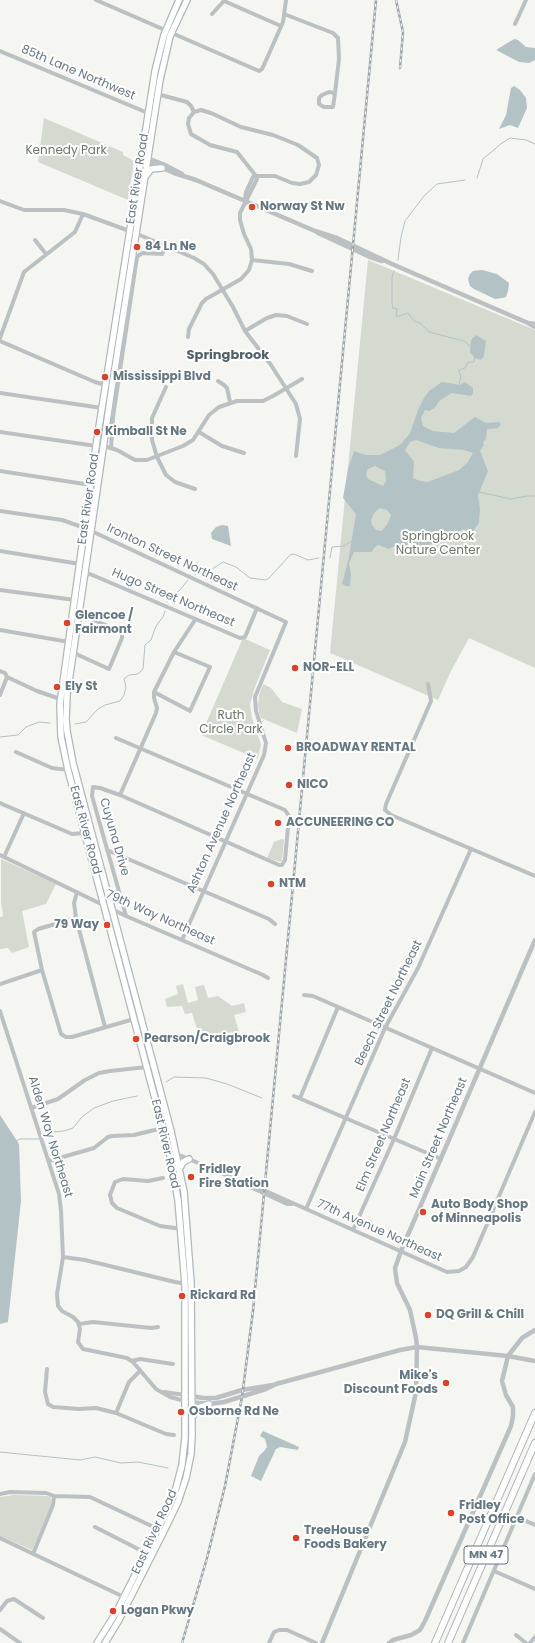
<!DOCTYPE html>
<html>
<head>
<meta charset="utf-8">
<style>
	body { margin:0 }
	canvas { display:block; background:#f5f5f1 }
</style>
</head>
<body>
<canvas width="535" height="1643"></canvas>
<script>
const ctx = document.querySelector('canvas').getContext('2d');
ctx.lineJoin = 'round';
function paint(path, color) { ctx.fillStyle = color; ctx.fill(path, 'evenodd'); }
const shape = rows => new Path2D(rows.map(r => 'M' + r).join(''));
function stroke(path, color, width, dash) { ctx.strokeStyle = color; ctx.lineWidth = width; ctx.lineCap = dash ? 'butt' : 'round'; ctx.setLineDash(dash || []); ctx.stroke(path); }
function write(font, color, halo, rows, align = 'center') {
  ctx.font = font + ' Poppins,sans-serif'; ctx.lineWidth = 4; ctx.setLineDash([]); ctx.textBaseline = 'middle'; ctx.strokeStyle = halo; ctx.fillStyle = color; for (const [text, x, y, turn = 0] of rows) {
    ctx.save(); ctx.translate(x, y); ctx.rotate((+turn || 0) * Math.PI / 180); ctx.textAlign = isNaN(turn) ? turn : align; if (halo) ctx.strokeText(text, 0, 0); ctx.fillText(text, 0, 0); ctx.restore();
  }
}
paint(shape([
	[44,118,123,152,123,155,134,161,128,200,38,162],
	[368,260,535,330,535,668,469,638,451,671,438,700,330,653],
	[243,638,270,650,255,687,250,704,252,718,261,744,258,759,201,735],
	[263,684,271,688,282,702,302,709,297,733,261,718,259,713,258,705,259,695],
	[282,839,284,840,282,860,281,862,267,858,274,842],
	[1,859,56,884,46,904,22,911,29,947,12,953,8,948,0,949,0,917,3,916,1,902],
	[183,984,188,1003,198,1000,195,987,204,985,208,998,218,996,232,1006,244,1003,246,1012,234,1015,239,1032,209,1034,198,1032,192,1013,185,1014,182,1006,167,1007,165,999,178,994,176,986],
	[14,1495,49,1496,51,1498,51,1506,32,1550,0,1536,0,1497]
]), '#d5dad1');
paint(shape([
	[514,39,518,40,526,47,535,48,535,60,529,63,519,62,496,50],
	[514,86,520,90,526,98,527,108,518,128,510,125,499,129,506,115,511,88],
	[482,270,497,274,509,283,508,291,506,297,502,298,495,299,474,289,470,286,468,279,470,274,473,271],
	[476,335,486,341,484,356,481,360,475,358,470,352,471,340],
	[442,382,460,385,465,382,473,388,473,393,471,396,452,393,440,400,435,408,429,411,425,410,421,418,423,426,433,431,454,433,475,417,486,423,499,422,501,424,498,428,487,429,486,439,483,442,484,445,480,451,488,471,478,495,480,509,479,523,472,532,463,529,445,541,436,542,429,545,392,547,389,549,378,545,374,548,372,552,354,552,349,563,351,575,350,586,346,586,342,584,349,557,356,514,343,498,348,469,354,451,366,455,380,455,400,445,410,433,418,410,424,398,429,391],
	[416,440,439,448,464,450,473,453,467,463,459,470,428,482,420,481,413,478,414,462,405,450,410,442],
	[375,466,385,471,386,481,383,486,368,479,366,474,368,469],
	[380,508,387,510,391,515,388,523,382,531,376,530,372,525,371,520,374,513],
	[222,525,228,526,231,546,212,539,211,533,216,527],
	[0,1115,19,1144,21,1201,8,1322,0,1324],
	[263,1431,299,1447,298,1450,280,1447,276,1449,261,1481,251,1476,259,1456,265,1450,267,1447,265,1439,260,1436]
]), '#b3c2c4');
stroke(shape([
	[477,178,483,159,502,143,510,138,526,140,535,144],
	[398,260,401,237,405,221,424,196,437,184,465,180],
	[394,271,392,277,392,304,393,308,397,309,396,317,408,313,414,321,420,323,429,332,464,341,470,346],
	[459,385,461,376,459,372,459,370,465,368,468,362,474,362,475,356],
	[479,492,511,499,527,496,535,496],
	[330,558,332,547,344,546,352,541],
	[194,574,203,575,223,562,236,567,250,578,266,580,269,578,290,555,294,554,308,560,319,558],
	[167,602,171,596,179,591,188,580],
	[75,724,86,722,98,709,105,705,120,701,124,695,126,687,124,679,129,675,138,674,143,669,145,645,151,640,156,626,163,617,165,611],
	[0,737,18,735,26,727,39,722,50,723],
	[166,1082,174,1077,206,1078,227,1084,262,1098],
	[47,1137,52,1132,64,1131,73,1128,82,1117,94,1108,113,1101,137,1096],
	[16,1141,20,1139,39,1139],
	[0,1452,80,1460,95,1457,121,1463,138,1462,168,1468]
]), '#b3c2c4', 1);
const secondary = shape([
	[146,176,151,169,162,168],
	[179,1170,183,1162,189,1159],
	[193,1416,198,1408,209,1404],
	[97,1643,117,1611,168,1509,175,1492,182,1465,185,1438,185,1284,178,1200,170,1155,68,770,61,737,60,704,96,446,155,71,164,35,179,0],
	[105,1643,119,1620,165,1529,178,1502,186,1478,191,1454,192,1435,191,1283,184,1192,171,1131,73,763,67,731,66,719,67,695,112,387,160,80,170,36,187,0]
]);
const primary = shape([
	[435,1643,535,1413],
	[448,1643,535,1443]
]);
stroke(secondary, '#b0b7ba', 8);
stroke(primary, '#afb5b8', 8);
stroke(shape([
	[96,0,259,71,262,69,268,56,283,22,286,0],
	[224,1,281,26],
	[212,14,224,1],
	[284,14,333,33,338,38,339,59,335,93],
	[515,24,526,0],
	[0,51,148,113],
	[329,92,335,93,333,107,324,107,319,104,319,98,322,95,329,92],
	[157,94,187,102,191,106,194,112],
	[201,110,211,113,241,127,273,135,298,145,317,158,319,165,316,175,309,182,300,184,292,183,275,176,256,176,237,152,210,145,191,134,188,124,189,118,194,112,201,110],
	[245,200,246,192,253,177,256,176],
	[0,201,24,210,64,210,83,214,135,233,194,258,204,264,213,274,233,307,245,331,271,365,296,404,300,419,296,456],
	[35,240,46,254],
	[252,260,289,264,312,271],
	[245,331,267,318,276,315,287,316,307,324],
	[188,337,189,329,202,303,206,299,241,279,249,270,252,260,251,249,244,234,240,220,240,213,257,179,256,176],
	[0,338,24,272,75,232,83,214],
	[0,341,95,382,112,387],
	[218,381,224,385,227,388,230,402],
	[166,387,152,418,152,440,157,457,166,475,175,482,195,489],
	[0,393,102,408],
	[0,432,96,446,104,446,117,450,135,460,147,460,183,446,193,440,209,415,219,407,237,401,263,401,273,396,302,379],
	[199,432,222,446,244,453],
	[111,448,113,417,137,257,139,255,143,253,162,254,166,246],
	[0,471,91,485],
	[0,511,62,520,85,528,286,622,255,697,256,711,266,743,264,755,182,940],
	[0,551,80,564],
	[86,575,90,574,240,638,245,637,257,608],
	[0,590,75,600],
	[0,630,75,643],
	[74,653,109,669,122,638,122,632,77,613],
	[0,671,5,673,7,677,37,691,63,700],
	[428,684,431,701,386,804,385,810,391,815,535,876],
	[154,692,190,711,210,667,174,652],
	[0,695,7,677],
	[116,738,285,810,289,816,285,860,282,865,279,865,120,795,100,788,93,787,92,796,126,916],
	[16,752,52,768,68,770,75,768],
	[120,795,156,713,157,708,154,698,154,692,174,652,195,620],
	[0,803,72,834,85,833],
	[107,850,269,919,275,924],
	[0,855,126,916,263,975,268,978],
	[4,857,24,813],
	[77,892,74,903,76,918,105,1027],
	[76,918,38,929,34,932,42,970,61,1034,66,1037,72,1037,134,1019],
	[0,984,42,970],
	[304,995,313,996,535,1093],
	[0,1011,59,1194,61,1211,63,1257,57,1294,58,1306,62,1311,73,1317,78,1322,80,1329,78,1342,83,1349,127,1358,133,1362,156,1389,170,1397,185,1401],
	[294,1096,441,1159],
	[300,1098,338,1007],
	[31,1108,58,1099,85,1080,99,1073,110,1071,147,1067,154,1065],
	[174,1155,182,1156,244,1183,248,1183,447,1272,459,1271,466,1267,473,1257,535,1112],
	[49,1161,94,1148,108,1137,112,1136,134,1135,163,1128],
	[163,1178,148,1181,123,1179,115,1182,110,1195,112,1203,117,1208,160,1226,182,1229],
	[244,1183,246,1185,287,1204,292,1204],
	[306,1209,385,1028,418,968,471,849],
	[353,1230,394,1139,432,1048],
	[63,1257,85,1260,175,1282,187,1284],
	[79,1324,93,1322,151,1328,158,1327],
	[132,1361,140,1359,173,1364],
	[47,1369,45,1392,48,1404,53,1407,79,1409,96,1408,116,1413,166,1434,174,1435],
	[164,1392,185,1395],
	[116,1413,129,1382,140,1371],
	[0,1494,10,1492,46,1493,54,1496,90,1497,158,1529],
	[517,1517,535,1525],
	[95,1527,146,1553],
	[0,1538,126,1598],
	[33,1554,53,1505,54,1496],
	[494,1571,535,1589],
	[0,1610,7,1601,14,1599,43,1618],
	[0,1629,20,1643],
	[516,1635,526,1643],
	[269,1643,274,1632,279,1630,287,1630,316,1643],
	[463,1643,535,1474],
	[530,1643,535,1637]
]), '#bbc1c3', 4);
stroke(shape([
	[141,156,163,164,182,174],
	[140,160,147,161,174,173,196,180,315,231,337,238,392,264,528,323,535,327],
	[318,233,370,257,382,261],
	[528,323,535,324],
	[185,1395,203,1398,216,1398,242,1390,273,1385],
	[189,1402,209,1404,224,1402,266,1389,276,1384,328,1370,400,1350,417,1347,508,1356,535,1361],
	[322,1643,405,1442,416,1392,417,1347,416,1338,410,1310,397,1283,395,1268,401,1251,535,940],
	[389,1643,393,1640,411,1635,420,1630,425,1621,511,1426,513,1416,513,1407,506,1395,502,1381,508,1356,522,1338,535,1330]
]), '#bbc1c3', 4.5);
stroke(secondary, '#fff', 5.5);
stroke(primary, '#fff', 6);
const rail = shape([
	[396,0,403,32,400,68],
	[182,1643,207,1558,225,1486,242,1397,253,1311,376,0]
]);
stroke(rail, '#9da5a9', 2.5);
stroke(rail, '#fff', 1, [3]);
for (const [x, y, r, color] of [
	[252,207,4,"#dc412a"],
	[137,247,4,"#dc412a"],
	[105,377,4,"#dc412a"],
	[97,432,4,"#dc412a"],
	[67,623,4,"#dc412a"],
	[295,668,4,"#dc412a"],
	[57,687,4,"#dc412a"],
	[288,748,4,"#dc412a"],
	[289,785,4,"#dc412a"],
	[278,823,4,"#dc412a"],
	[271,884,4,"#dc412a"],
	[107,925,4,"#dc412a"],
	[136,1039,4,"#dc412a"],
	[191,1177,4,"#dc412a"],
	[423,1212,4,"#dc412a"],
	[182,1296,4,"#dc412a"],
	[428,1315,4,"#dc412a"],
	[446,1383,4,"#dc412a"],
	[181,1412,4,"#dc412a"],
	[451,1513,4,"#dc412a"],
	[296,1538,4,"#dc412a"],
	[113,1611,4,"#dc412a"]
]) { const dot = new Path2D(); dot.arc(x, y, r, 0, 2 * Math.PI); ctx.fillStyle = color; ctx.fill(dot); stroke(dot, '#fff', 1.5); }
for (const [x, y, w] of [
	[486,1555,44]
]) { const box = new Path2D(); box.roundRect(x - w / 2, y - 9, w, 18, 3); ctx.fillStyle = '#fff'; ctx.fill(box); stroke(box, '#657881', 1); }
write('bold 11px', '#657881', null, [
	["MN 47",486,1555]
]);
write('12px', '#657881', '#fff', [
	["85th Lane Northwest",78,73,23],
	["East River Road",138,179,-81],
	["East River Road",89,499,-82],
	["Ironton Street Northeast",172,558,25],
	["Hugo Street Northeast",173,598,23],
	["Ashton Avenue Northeast",222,823,-66],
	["East River Road",85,830,75],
	["Cuyuna Drive",114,837,74],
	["79th Way Northeast",160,918,24],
	["Beech Street Northeast",389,1003,-64],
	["Elm Street Northeast",384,1135,-67],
	["Alden Way Northeast",50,1137,73],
	["Main Street Northeast",439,1138,-67],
	["East River Road",165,1144,77],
	["77th Avenue Northeast",379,1231,24],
	["East River Road",155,1532,-65]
]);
write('12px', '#6a7964', '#fff', [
	["Kennedy Park",66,151],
	["Springbrook",438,537],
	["Nature Center",438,551],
	["Ruth",231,716],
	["Circle Park",231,730]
]);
write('bold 12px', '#657881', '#fff', [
	["Norway St Nw",260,207],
	["84 Ln Ne",145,247],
	["Mississippi Blvd",113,377],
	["Kimball St Ne",105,432],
	["Glencoe /",75,616],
	["Fairmont",75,630],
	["NOR-ELL",303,668],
	["Ely St",65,687],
	["BROADWAY RENTAL",296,748],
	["NICO",297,785],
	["ACCUNEERING CO",286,823],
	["NTM",279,884],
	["79 Way",99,925,"right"],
	["Pearson/Craigbrook",144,1039],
	["Fridley",199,1170],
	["Fire Station",199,1184],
	["Auto Body Shop",431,1205],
	["of Minneapolis",431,1219],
	["Rickard Rd",190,1296],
	["DQ Grill & Chill",436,1315],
	["Mike's",438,1376,"right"],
	["Discount Foods",438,1390,"right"],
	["Osborne Rd Ne",189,1412],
	["Fridley",459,1506],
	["Post Office",459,1520],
	["TreeHouse",304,1531],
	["Foods Bakery",304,1545],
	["Logan Pkwy",121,1611]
], 'left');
write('bold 13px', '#536067', '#fff', [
	["Springbrook",228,356]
]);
</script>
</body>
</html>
